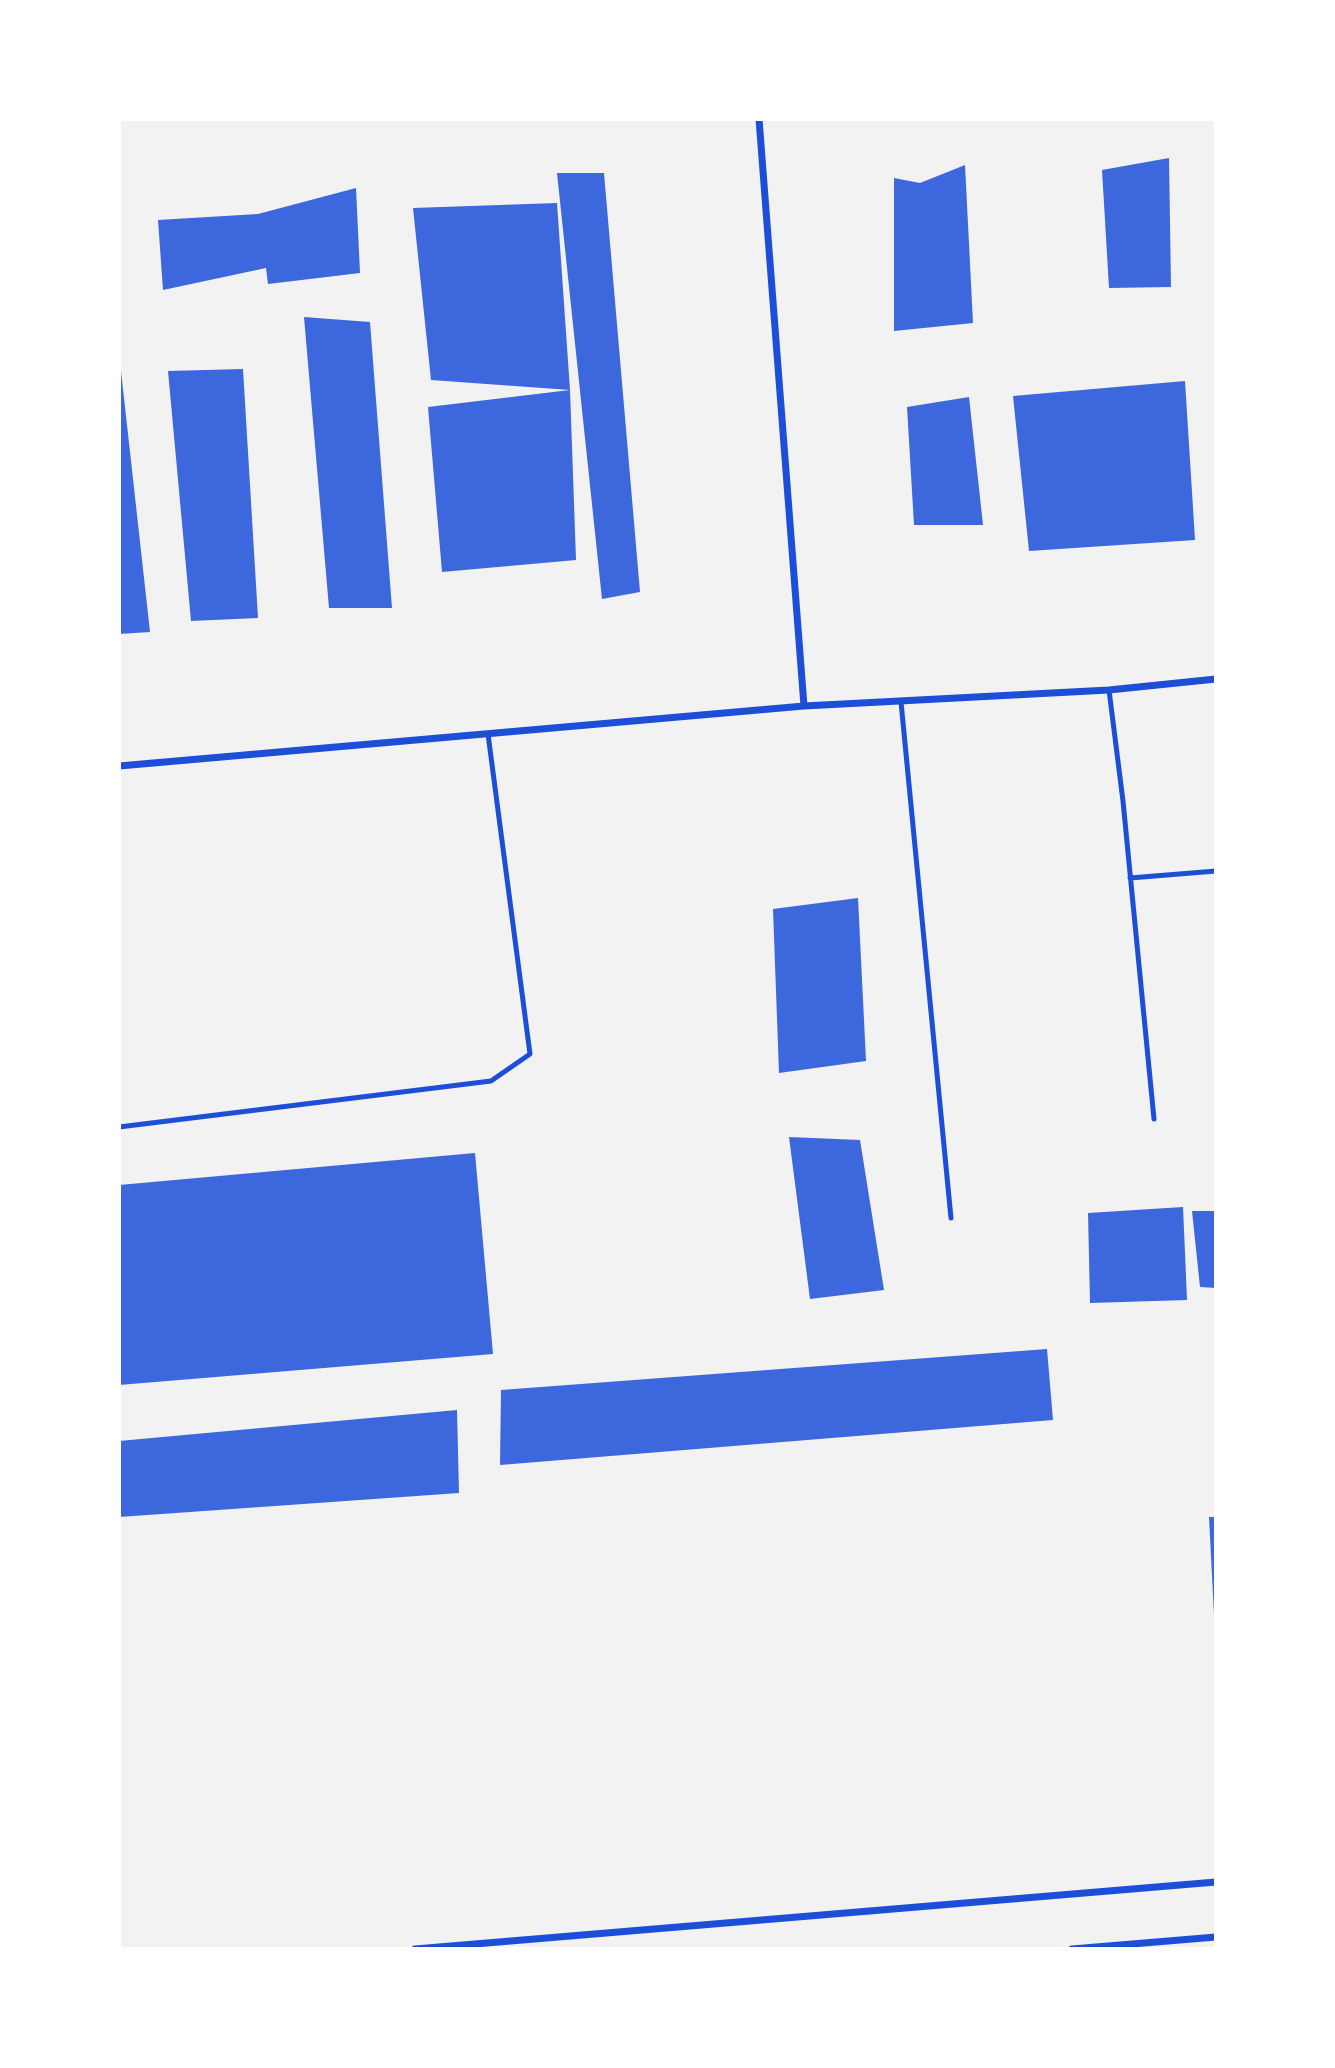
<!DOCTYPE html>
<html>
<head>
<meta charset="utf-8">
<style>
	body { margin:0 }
	#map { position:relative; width:1335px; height:2068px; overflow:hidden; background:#f2f2f2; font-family:"Open Sans",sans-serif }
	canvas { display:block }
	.frame { position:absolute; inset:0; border:121px solid #fff; pointer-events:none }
</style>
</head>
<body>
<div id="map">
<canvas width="1335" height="2068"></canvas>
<div class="frame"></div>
</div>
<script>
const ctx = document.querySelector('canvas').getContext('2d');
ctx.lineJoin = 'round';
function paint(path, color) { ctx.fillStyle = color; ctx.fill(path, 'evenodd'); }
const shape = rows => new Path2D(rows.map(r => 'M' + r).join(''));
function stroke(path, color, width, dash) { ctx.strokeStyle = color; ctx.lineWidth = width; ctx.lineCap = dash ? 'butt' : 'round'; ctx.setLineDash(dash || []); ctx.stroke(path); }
paint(shape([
	[1169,158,1171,287,1109,288,1102,170],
	[965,165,973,323,894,331,894,178,920,183],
	[557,173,604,173,640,592,602,599],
	[356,188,360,273,268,284,266,268,163,290,158,220,258,214],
	[557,203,570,390,576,560,442,572,428,407,570,390,431,380,413,208],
	[304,317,370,322,392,608,329,608],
	[243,369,258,618,191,621,168,371],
	[119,371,121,371,150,632,119,634],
	[1185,381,1195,540,1029,551,1013,396],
	[969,397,983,525,914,525,907,407],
	[858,898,866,1061,779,1073,773,909],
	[789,1137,860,1140,884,1290,810,1299],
	[475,1153,493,1354,119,1385,119,1185],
	[1183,1207,1187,1300,1090,1303,1088,1213],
	[1192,1211,1216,1211,1216,1288,1200,1287],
	[1047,1349,1053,1420,500,1465,501,1390],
	[457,1410,459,1493,119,1517,119,1441],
	[1209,1517,1216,1517,1216,1615,1214,1615]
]), '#3d67dc');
stroke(shape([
	[1109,690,1123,801,1154,1119],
	[901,702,951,1218],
	[1130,878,1216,871],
	[119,1127,491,1081,530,1054,488,734]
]), '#1d4ed8', 5);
stroke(shape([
	[759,119,804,706],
	[119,766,804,706,1109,690,1216,679],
	[415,1949,1216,1882],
	[1072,1949,1216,1937]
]), '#1d4ed8', 7);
</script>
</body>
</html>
